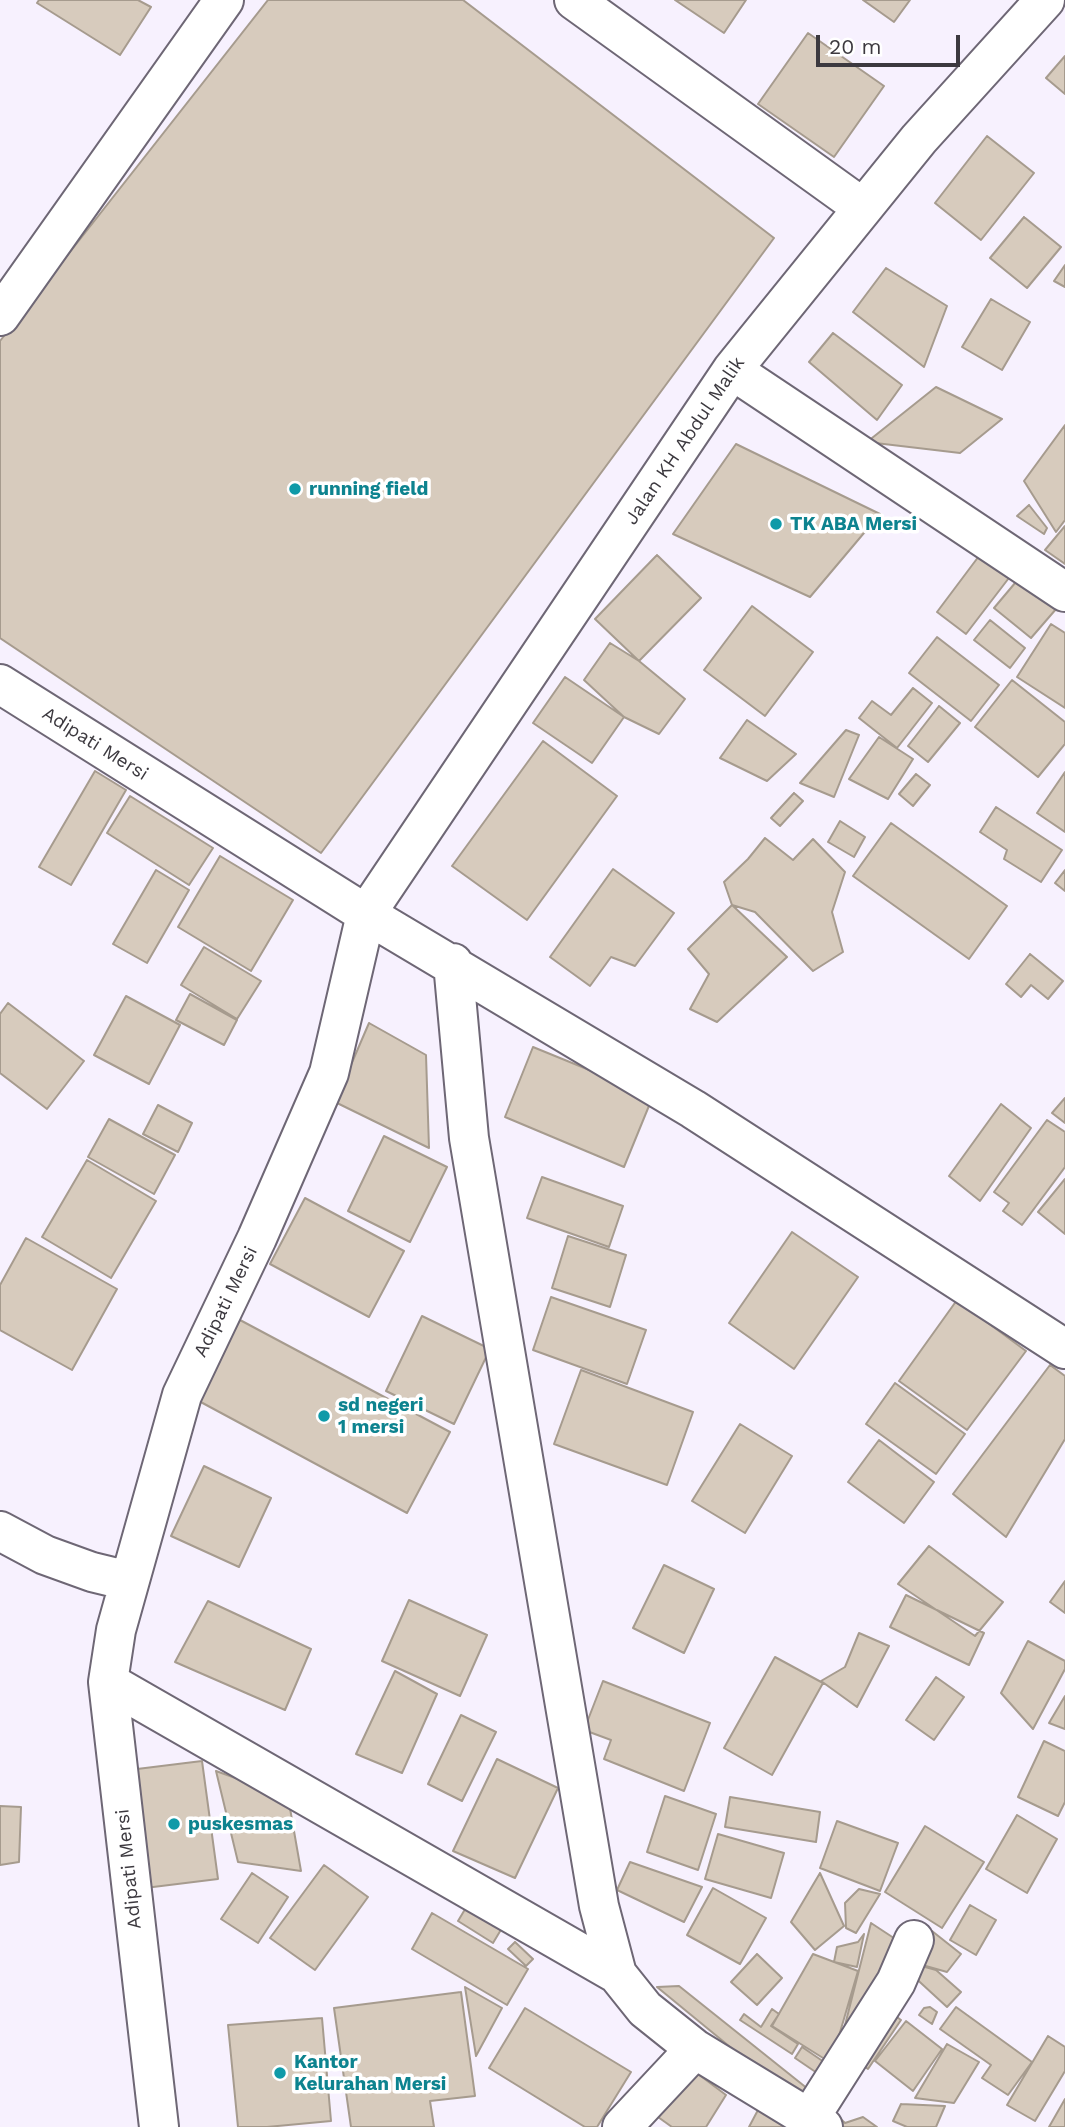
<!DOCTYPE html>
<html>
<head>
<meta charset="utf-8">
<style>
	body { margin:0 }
	#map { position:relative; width:1065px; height:2127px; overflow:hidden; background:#f7f1fe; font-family:"Work Sans",sans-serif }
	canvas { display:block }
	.scale { position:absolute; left:816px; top:35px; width:144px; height:32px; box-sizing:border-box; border:4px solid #3c393f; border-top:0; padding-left:9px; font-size:21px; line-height:24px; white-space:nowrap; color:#3c393f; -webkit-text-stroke:5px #fff; paint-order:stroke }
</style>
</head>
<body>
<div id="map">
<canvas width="1065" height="2127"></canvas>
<div class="scale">20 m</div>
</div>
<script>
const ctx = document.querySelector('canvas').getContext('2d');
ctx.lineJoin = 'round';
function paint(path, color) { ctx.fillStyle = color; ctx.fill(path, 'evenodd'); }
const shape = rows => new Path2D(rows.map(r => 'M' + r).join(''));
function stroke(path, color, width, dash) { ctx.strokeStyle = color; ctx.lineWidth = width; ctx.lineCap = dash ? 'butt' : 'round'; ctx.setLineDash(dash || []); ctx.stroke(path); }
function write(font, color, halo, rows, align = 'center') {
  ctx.font = font + ' "Work Sans",sans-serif'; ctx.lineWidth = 7; ctx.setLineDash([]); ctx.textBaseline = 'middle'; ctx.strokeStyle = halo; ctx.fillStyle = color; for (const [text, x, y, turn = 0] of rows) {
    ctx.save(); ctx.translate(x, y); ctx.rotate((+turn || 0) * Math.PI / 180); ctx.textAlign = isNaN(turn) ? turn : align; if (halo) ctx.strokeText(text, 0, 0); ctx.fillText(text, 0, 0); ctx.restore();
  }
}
const building = shape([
	[39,0,138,0,151,7,120,55,37,3,39,0],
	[268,0,463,0,774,238,321,853,0,638,0,341,268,0],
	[675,0,746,0,724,33,675,0],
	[863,0,910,0,894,22,863,0],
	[808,33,884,86,834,157,758,104,808,33],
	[1065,56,1065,94,1046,78,1065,56],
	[987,136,1034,173,981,240,935,203,987,136],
	[1024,217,1061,247,1027,288,990,258,1024,217],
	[1065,265,1065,287,1054,281,1065,265],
	[886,268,947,306,924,367,853,312,886,268],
	[991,299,1030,322,1002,370,962,347,991,299],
	[833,333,902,385,877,420,809,362,833,333],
	[936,387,1002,419,960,453,867,442,936,387],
	[1065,425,1065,520,1056,532,1024,481,1065,425],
	[736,444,880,514,810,597,673,534,736,444],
	[1029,505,1047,528,1044,534,1017,516,1029,505],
	[1065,526,1065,564,1045,550,1065,526],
	[985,548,1015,570,966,634,937,612,985,548],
	[657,555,701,598,639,661,595,619,657,555],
	[1026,570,1063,601,1031,638,994,608,1026,570],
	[752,606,813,652,765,716,704,670,752,606],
	[990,620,1025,648,1010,668,974,640,990,620],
	[1051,624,1065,633,1065,708,1017,677,1051,624],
	[937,637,999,685,971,721,909,673,937,637],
	[610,643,639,661,685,699,659,734,624,717,584,680,610,643],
	[565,677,624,717,592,763,533,723,565,677],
	[1012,680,1065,722,1065,744,1038,777,975,727,1012,680],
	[913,688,932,703,897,748,859,718,872,701,891,715,913,688],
	[939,706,960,723,928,762,908,746,939,706],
	[747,720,796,754,767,781,720,758,747,720],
	[846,730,859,735,834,797,800,783,846,730],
	[879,737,913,759,888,799,849,779,879,737],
	[543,741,617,796,527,920,452,866,543,741],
	[95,771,126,790,71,885,39,867,95,771],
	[1065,772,1065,832,1037,813,1065,772],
	[916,774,930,785,913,806,899,794,916,774],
	[794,793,803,801,780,826,771,818,794,793],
	[130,796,213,848,189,885,107,833,130,796],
	[996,807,1062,850,1041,882,1004,859,1007,850,980,832,996,807],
	[840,821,865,837,854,857,828,842,840,821],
	[891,823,1007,906,969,959,853,876,891,823],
	[765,838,793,860,813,839,845,872,832,912,843,952,813,971,755,912,732,905,724,882,748,859,765,838],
	[220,856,293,900,251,971,178,927,220,856],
	[613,869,674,913,635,966,611,957,590,986,550,957,613,869],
	[156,870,189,890,147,963,113,944,156,870],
	[1065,870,1065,891,1055,883,1065,870],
	[732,905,787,957,717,1022,690,1009,709,974,688,949,732,905],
	[204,947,261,981,237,1019,181,985,204,947],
	[1030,954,1063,981,1048,999,1031,985,1021,997,1006,984,1030,954],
	[190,994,237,1020,224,1045,176,1020,190,994],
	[126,996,180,1025,149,1084,94,1055,126,996],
	[8,1003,84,1061,47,1109,0,1073,0,1014,8,1003],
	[369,1023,426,1055,429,1148,335,1102,369,1023],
	[533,1047,653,1096,624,1167,505,1117,533,1047],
	[1065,1098,1065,1123,1052,1113,1065,1098],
	[1001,1104,1031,1128,980,1201,949,1176,1001,1104],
	[158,1105,192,1123,178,1152,143,1134,158,1105],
	[109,1119,175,1155,154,1194,88,1157,109,1119],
	[1047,1120,1065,1132,1065,1167,1022,1225,1003,1211,1009,1203,994,1192,1047,1120],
	[384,1136,447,1167,410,1242,348,1211,384,1136],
	[87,1160,156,1201,111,1278,42,1237,87,1160],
	[542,1177,623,1206,609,1247,527,1218,542,1177],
	[1065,1179,1065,1234,1038,1212,1065,1179],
	[305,1198,404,1251,369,1317,270,1264,305,1198],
	[792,1232,858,1277,794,1369,729,1323,792,1232],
	[568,1236,626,1255,610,1307,552,1288,568,1236],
	[26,1238,117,1289,72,1370,0,1330,0,1285,26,1238],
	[551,1297,646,1330,627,1384,533,1350,551,1297],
	[957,1300,1026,1351,967,1430,899,1381,957,1300],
	[422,1316,490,1349,454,1424,386,1391,422,1316],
	[240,1320,450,1432,407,1513,197,1400,240,1320],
	[1050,1365,1065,1376,1065,1439,1006,1537,953,1494,1050,1365],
	[581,1370,693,1412,667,1485,554,1444,581,1370],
	[895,1383,965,1434,936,1474,866,1424,895,1383],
	[740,1424,792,1456,745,1533,692,1501,740,1424],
	[879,1440,934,1482,904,1523,848,1482,879,1440],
	[204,1466,271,1498,239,1567,171,1536,204,1466],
	[929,1546,1003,1602,975,1636,898,1584,929,1546],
	[664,1565,714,1589,684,1653,633,1628,664,1565],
	[1065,1581,1065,1613,1050,1602,1065,1581],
	[906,1595,984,1633,969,1665,890,1627,906,1595],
	[409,1600,487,1635,460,1696,382,1661,409,1600],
	[208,1601,311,1649,285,1710,175,1662,208,1601],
	[859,1633,889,1646,857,1707,821,1681,845,1667,859,1633],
	[1028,1641,1065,1661,1065,1669,1033,1729,1001,1693,1028,1641],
	[775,1657,823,1683,772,1775,724,1748,775,1657],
	[395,1671,437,1694,402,1773,356,1754,395,1671],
	[936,1677,964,1697,934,1740,906,1720,936,1677],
	[603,1681,710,1723,684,1791,604,1759,611,1740,584,1730,603,1681],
	[1065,1696,1065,1729,1049,1723,1065,1696],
	[461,1715,496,1732,462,1801,428,1784,461,1715],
	[1044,1741,1065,1751,1065,1802,1058,1816,1018,1797,1044,1741],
	[497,1759,558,1788,515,1878,453,1851,497,1759],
	[202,1761,218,1879,145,1888,129,1770,202,1761],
	[216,1771,288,1797,301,1871,238,1862,216,1771],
	[665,1796,716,1814,698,1870,647,1852,665,1796],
	[730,1797,820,1812,816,1842,725,1827,730,1797],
	[0,1806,21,1807,19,1862,0,1865,0,1806],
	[1017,1815,1057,1839,1027,1893,986,1869,1017,1815],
	[837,1821,898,1843,880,1891,820,1868,837,1821],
	[925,1826,984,1862,942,1928,885,1892,925,1826],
	[718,1834,784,1853,771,1898,705,1879,718,1834],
	[630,1862,702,1887,684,1922,617,1890,630,1862],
	[324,1865,368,1897,315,1970,270,1938,324,1865],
	[252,1873,288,1897,258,1943,221,1919,252,1873],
	[820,1873,844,1926,815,1950,791,1922,820,1873],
	[713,1888,766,1918,740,1964,687,1935,713,1888],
	[859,1889,880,1894,856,1933,846,1928,845,1903,859,1889],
	[473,1896,508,1918,493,1943,458,1921,473,1896],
	[970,1905,996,1920,976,1955,950,1940,970,1905],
	[432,1913,528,1969,507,2005,412,1949,432,1913],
	[871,1923,909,1948,844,2029,871,1923],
	[932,1931,961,1954,947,1972,908,1961,932,1931],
	[864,1934,857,1967,834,1962,837,1947,858,1942,864,1934],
	[515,1942,533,1959,526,1966,508,1949,515,1942],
	[757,1954,782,1978,757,2005,731,1982,757,1954],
	[813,1954,858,1971,831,2063,772,2026,813,1954],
	[918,1965,936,1970,961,1992,947,2007,910,1973,918,1965],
	[679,1986,818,2097,774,2083,657,1987,679,1986],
	[465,1987,502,2008,476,2056,465,1987],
	[461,1992,475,2096,430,2101,434,2127,351,2127,334,2008,461,1992],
	[930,2007,937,2012,932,2024,919,2015,924,2008,930,2007],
	[956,2007,1032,2062,1008,2095,982,2078,991,2065,940,2029,956,2007],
	[525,2008,631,2072,597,2127,585,2127,489,2068,525,2008],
	[772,2009,779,2014,771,2026,798,2044,792,2054,740,2020,744,2014,761,2027,772,2009],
	[886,2009,901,2020,868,2069,852,2058,886,2009],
	[322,2018,331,2121,267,2127,238,2127,228,2025,322,2018],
	[906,2021,942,2049,913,2091,875,2061,906,2021],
	[1048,2036,1065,2047,1065,2071,1035,2121,1007,2105,1048,2036],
	[947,2044,979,2062,954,2103,915,2098,947,2044],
	[802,2047,827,2064,820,2075,795,2058,802,2047],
	[690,2068,726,2095,706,2127,672,2127,658,2117,690,2068],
	[767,2093,798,2127,749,2127,767,2093],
	[1065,2099,1065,2127,1049,2127,1065,2099],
	[824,2103,845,2123,863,2117,877,2127,837,2127,824,2103],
	[901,2104,945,2106,936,2127,907,2127,893,2121,901,2104]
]);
paint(building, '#d7cbbd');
stroke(building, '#a69b8e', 2);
const minor = shape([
	[574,0,863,208],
	[1045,0,919,139,732,370,366,914,693,1109,1065,1349],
	[0,316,224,0],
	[732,370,1065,592],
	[0,684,366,914,329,1073,257,1238,182,1395,116,1630,108,1682,159,2127],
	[453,963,469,1138,599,1906,617,1974,645,2009,695,2049,823,2127],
	[0,1531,45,1555,92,1572,129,1581],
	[108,1682,617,1974],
	[809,2119,896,1982,914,1940],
	[622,2127,695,2049]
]);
stroke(minor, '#6e6775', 42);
stroke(minor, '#fff', 38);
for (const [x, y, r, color] of [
	[295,489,7,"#0f9aa8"],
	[776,524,7,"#0f9aa8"],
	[324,1416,7,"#0f9aa8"],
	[174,1824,7,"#0f9aa8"],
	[280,2073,7,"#0f9aa8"]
]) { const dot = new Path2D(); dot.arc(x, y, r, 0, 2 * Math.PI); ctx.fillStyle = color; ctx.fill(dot); stroke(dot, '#fff', 2.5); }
write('19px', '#3c393f', '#fff', [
	["Jalan KH Abdul Malik",685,441,-56],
	["Adipati Mersi",95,744,32],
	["Adipati Mersi",226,1302,-64],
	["Adipati Mersi",129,1869,-96]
]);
write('bold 19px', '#0d838f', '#fff', [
	["running field",309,489],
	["TK ABA Mersi",790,524],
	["sd negeri",338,1405],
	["1 mersi",338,1427],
	["puskesmas",188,1824],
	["Kantor",294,2062],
	["Kelurahan Mersi",294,2084]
], 'left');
</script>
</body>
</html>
